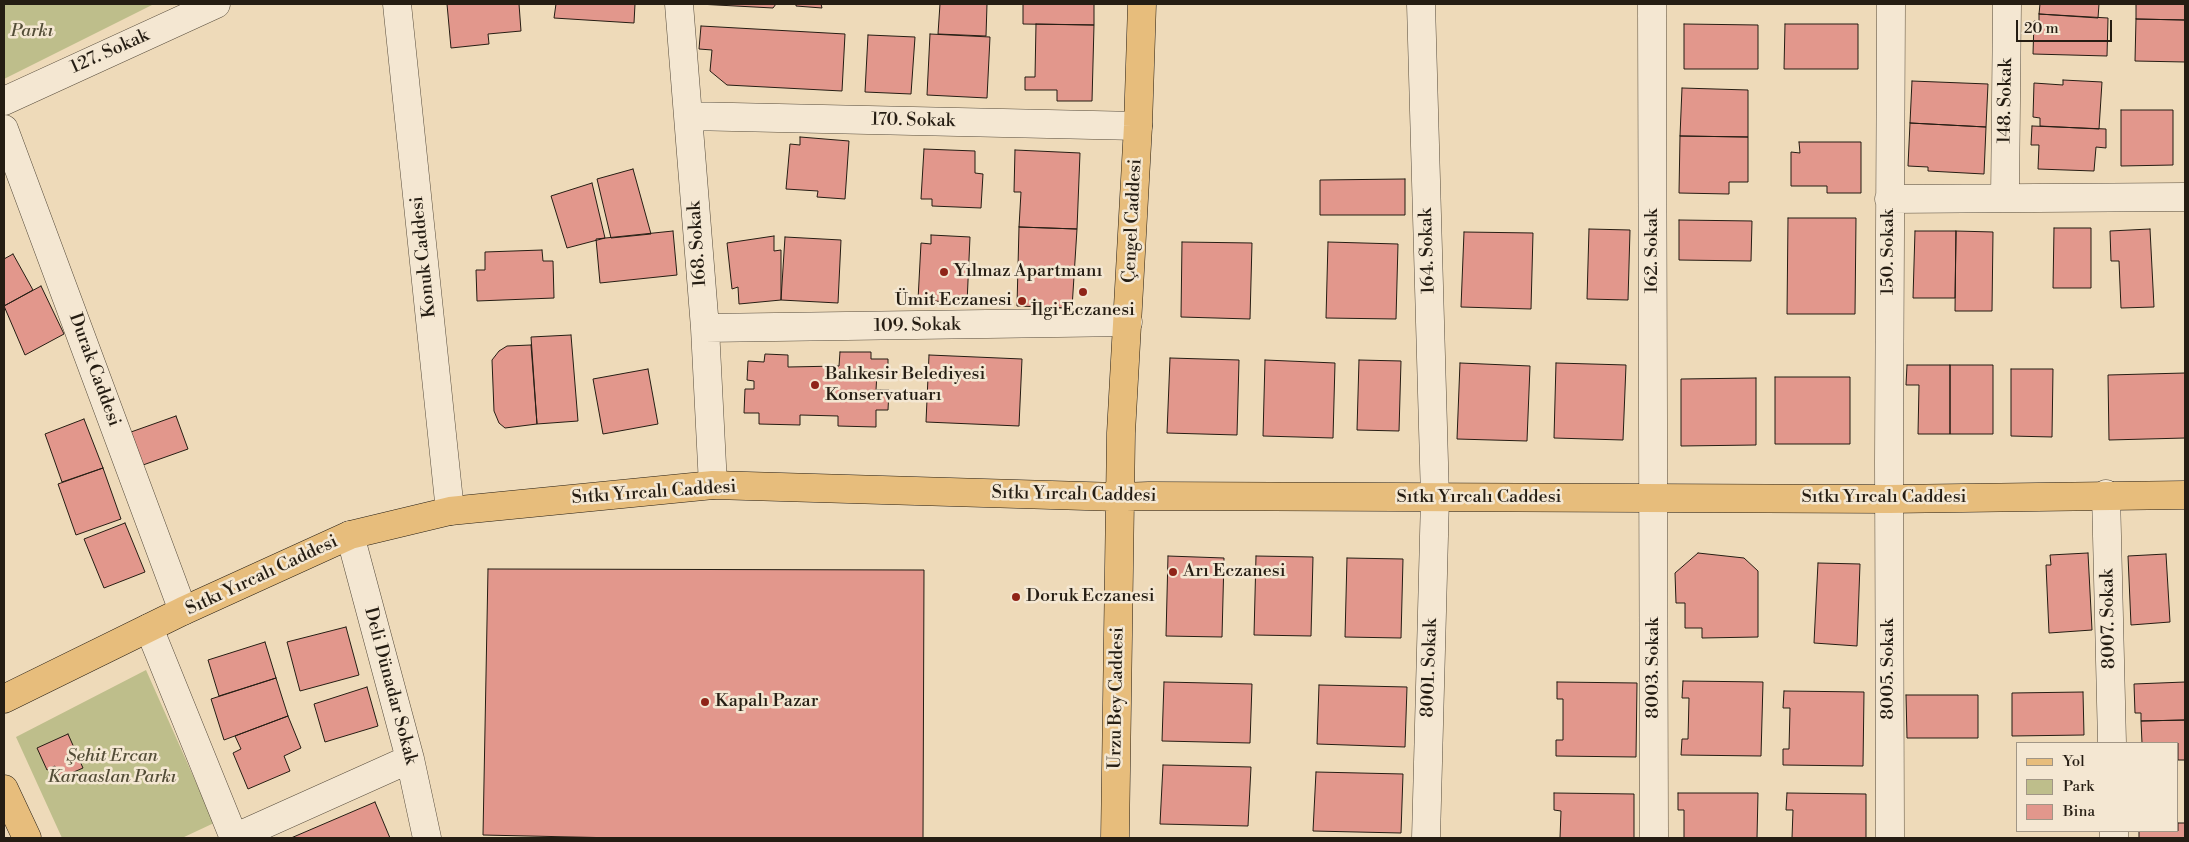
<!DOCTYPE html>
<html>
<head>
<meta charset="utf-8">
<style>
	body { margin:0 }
	#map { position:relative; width:2189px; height:842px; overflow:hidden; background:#eedab9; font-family:"Libre Bodoni",serif }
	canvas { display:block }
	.frame { position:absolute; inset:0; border:5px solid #251d13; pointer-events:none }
	.legend { position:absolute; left:2016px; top:742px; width:162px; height:90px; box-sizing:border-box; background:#f4e7d2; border:1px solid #a19686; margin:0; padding:6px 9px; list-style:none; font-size:15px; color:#251d13 }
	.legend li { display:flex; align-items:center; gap:10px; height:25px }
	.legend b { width:25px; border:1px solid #a19686 }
	.scale { position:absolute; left:2016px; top:20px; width:96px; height:22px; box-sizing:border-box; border:2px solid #251d13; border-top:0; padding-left:6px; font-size:15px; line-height:18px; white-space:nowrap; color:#251d13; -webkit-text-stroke:4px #f4e7d2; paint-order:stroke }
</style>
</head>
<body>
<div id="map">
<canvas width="2189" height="842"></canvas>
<div class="frame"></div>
<ul class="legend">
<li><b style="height:6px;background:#e7bd7c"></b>Yol</li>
<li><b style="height:14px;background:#bebe8b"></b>Park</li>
<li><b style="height:14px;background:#e2978c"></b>Bina</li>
</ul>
<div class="scale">20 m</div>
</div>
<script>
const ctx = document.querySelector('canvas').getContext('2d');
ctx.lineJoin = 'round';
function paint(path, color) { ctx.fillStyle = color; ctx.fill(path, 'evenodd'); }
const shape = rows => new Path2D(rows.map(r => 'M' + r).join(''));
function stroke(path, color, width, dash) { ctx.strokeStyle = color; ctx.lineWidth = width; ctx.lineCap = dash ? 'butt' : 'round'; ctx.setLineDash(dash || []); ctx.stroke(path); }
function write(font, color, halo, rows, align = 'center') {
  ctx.font = font + ' "Libre Bodoni",serif'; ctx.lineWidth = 5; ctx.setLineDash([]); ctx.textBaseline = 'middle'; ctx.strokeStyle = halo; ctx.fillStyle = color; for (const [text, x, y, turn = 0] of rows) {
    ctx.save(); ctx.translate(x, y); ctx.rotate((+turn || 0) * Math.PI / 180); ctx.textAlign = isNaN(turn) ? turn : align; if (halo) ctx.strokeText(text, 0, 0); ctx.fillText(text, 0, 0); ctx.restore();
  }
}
paint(shape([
	[4,4,154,4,4,79],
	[146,670,214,823,182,838,62,838,16,737]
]), '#bebe8b');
const building = shape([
	[447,4,519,4,521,31,488,34,489,44,451,48,447,4],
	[556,4,635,4,634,23,554,18,556,4],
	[698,4,776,4,773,8,698,4],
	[796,4,821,4,822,8,796,6,796,4],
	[940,4,987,4,986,36,938,34,940,4],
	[1023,4,1094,4,1094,25,1023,24,1023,4],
	[2040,4,2099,4,2098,18,2039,14,2040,4],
	[2136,4,2185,4,2185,20,2136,19,2136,4],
	[2039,14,2108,18,2107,56,2033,54,2034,21,2039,22,2039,14],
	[2136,19,2185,20,2185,62,2135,61,2136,19],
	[1036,24,1094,25,1092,101,1057,101,1057,90,1025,90,1025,77,1035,77,1036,24],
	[1684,24,1758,25,1758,69,1684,69,1684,24],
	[1785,24,1858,24,1858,69,1784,69,1785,24],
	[701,26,845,34,842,91,727,85,710,71,712,50,699,49,701,26],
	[930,34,990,37,987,98,927,95,930,34],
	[868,35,915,37,911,94,865,92,868,35],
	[2063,80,2102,82,2099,129,2040,126,2040,118,2033,117,2034,83,2063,85,2063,80],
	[1912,81,1988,84,1986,127,1910,123,1912,81],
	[1682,88,1748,90,1748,137,1680,136,1682,88],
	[2121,110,2173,110,2173,165,2121,166,2121,110],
	[1910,123,1986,127,1984,174,1928,171,1928,167,1908,166,1910,123],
	[2032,126,2106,129,2106,148,2096,147,2094,171,2038,169,2039,145,2031,145,2032,126],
	[1680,136,1748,137,1748,182,1729,182,1729,194,1679,193,1680,136],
	[800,137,849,141,845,199,817,197,818,191,786,189,790,144,800,145,800,137],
	[1799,142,1861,142,1861,193,1827,193,1827,186,1791,186,1791,152,1800,153,1799,142],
	[924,149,975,151,975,173,983,174,981,208,932,206,932,199,921,199,924,149],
	[1015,150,1080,153,1077,229,1019,227,1021,192,1014,192,1015,150],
	[633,169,651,234,611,238,597,179,633,169],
	[1405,179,1405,215,1320,215,1320,180,1405,179],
	[592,183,605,238,567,248,551,196,592,183],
	[1788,218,1856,218,1855,314,1787,314,1788,218],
	[1679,220,1752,221,1751,261,1679,260,1679,220],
	[1019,227,1077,229,1072,308,1017,306,1019,227],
	[2054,228,2091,228,2091,288,2053,288,2054,228],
	[1589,229,1630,230,1628,300,1587,299,1589,229],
	[2150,229,2154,307,2121,308,2119,261,2111,261,2110,231,2150,229],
	[673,231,677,275,600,283,596,239,673,231],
	[1915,231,1956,231,1955,298,1913,298,1915,231],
	[1956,231,1993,232,1992,311,1955,311,1956,231],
	[1464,232,1533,233,1531,309,1461,307,1464,232],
	[931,235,970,237,967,303,918,300,921,243,931,244,931,235],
	[774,236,774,251,781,250,781,300,739,304,738,287,732,289,727,243,774,236],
	[785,237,841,240,838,303,781,300,785,237],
	[1182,242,1252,243,1250,319,1181,317,1182,242],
	[1328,242,1398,244,1396,319,1326,318,1328,242],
	[542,250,543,261,553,261,554,298,477,301,476,270,485,270,485,252,542,250],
	[13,254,33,290,4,306,4,259,13,254],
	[41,286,64,334,25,355,4,306,41,286],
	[571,335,578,421,537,424,531,337,571,335],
	[531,345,537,424,505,428,499,423,494,411,492,360,499,351,507,346,531,345],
	[840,352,871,352,871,359,888,359,888,373,877,373,876,390,889,390,888,410,876,410,876,427,838,426,838,416,800,415,800,425,759,424,759,413,744,413,745,389,754,389,754,381,747,380,748,361,764,362,765,354,788,355,788,367,839,366,840,352],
	[929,355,1022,359,1019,426,926,422,929,355],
	[1170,358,1239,360,1237,435,1167,433,1170,358],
	[1265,360,1335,363,1333,438,1263,436,1265,360],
	[1359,360,1401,361,1399,431,1357,430,1359,360],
	[1460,363,1530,366,1527,441,1457,439,1460,363],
	[1556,363,1626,365,1623,440,1554,438,1556,363],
	[1907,365,1950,365,1950,434,1918,434,1919,385,1906,385,1907,365],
	[1950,365,1993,365,1993,434,1950,434,1950,365],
	[648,369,658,424,603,434,593,379,648,369],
	[2011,369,2053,369,2052,437,2011,436,2011,369],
	[2185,373,2185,438,2109,440,2108,375,2185,373],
	[1775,377,1850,377,1850,444,1775,444,1775,377],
	[1756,378,1756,445,1681,446,1681,379,1756,378],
	[176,416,188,449,143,465,131,432,176,416],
	[84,419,103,468,62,482,45,434,84,419],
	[103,468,121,519,76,535,58,484,103,468],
	[125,523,145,572,104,588,84,539,125,523],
	[1698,553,1744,558,1758,571,1758,637,1702,638,1702,628,1685,628,1685,603,1676,603,1675,573,1698,553],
	[2088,553,2092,630,2049,633,2046,565,2051,565,2050,555,2088,553],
	[2166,554,2170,622,2131,625,2128,556,2166,554],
	[1168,556,1224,558,1222,637,1166,636,1168,556],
	[1256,556,1313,557,1311,636,1254,635,1256,556],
	[1347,558,1403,559,1401,638,1345,637,1347,558],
	[1818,563,1860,564,1857,646,1814,643,1818,563],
	[488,569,924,570,923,838,619,838,483,835,488,569],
	[346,627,359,675,300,691,287,642,346,627],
	[265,642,276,678,219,696,208,660,265,642],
	[276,678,288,716,224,740,211,699,276,678],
	[1683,681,1763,682,1761,756,1681,755,1682,739,1688,739,1689,698,1682,698,1683,681],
	[1164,682,1252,684,1250,743,1162,741,1164,682],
	[1557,682,1637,683,1636,757,1556,756,1556,740,1563,740,1563,699,1557,699,1557,682],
	[2185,682,2185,720,2141,721,2141,713,2135,713,2134,684,2185,682],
	[1319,685,1407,687,1405,747,1317,744,1319,685],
	[367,687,378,726,325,742,314,704,367,687],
	[1784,691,1864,692,1863,766,1783,765,1783,749,1789,749,1790,708,1783,708,1784,691],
	[2083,692,2084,735,2012,736,2012,693,2083,692],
	[1906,695,1978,695,1978,738,1907,738,1906,695],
	[288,716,301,748,284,756,290,771,248,789,233,753,241,749,235,736,288,716],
	[2185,720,2185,760,2178,760,2178,743,2142,743,2141,721,2185,720],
	[68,734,83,768,60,778,55,766,47,770,37,748,68,734],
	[1163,765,1251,767,1248,826,1160,824,1163,765],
	[1316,772,1403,774,1401,833,1313,831,1316,772],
	[1554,793,1634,794,1634,838,1560,838,1561,811,1554,810,1554,793],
	[1678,793,1758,793,1757,838,1684,838,1684,810,1678,810,1678,793],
	[1787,793,1866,794,1866,838,1792,838,1793,810,1786,810,1787,793],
	[375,802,390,838,291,838,375,802],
	[2178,823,2185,823,2185,838,2139,838,2139,831,2178,831,2178,823]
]);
paint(building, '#e2978c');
stroke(building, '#251d13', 1);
const minor = shape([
	[397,4,450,511],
	[679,4,705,328,713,485],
	[1421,4,1435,498,1426,838],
	[1652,4,1654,838],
	[4,101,216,4],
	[688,116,1138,126],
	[4,129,183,611],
	[2005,198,2007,4],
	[1889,199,2185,197],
	[705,328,1128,322],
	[2106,494,2112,743],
	[350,535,410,759,427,838],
	[149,628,234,838],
	[2114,831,2114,838],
	[234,838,410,759],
	[1890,838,1889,461,1891,4]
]);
const major = shape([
	[4,699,183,611,350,535,450,511,713,485,1119,497,1149,496,1889,499,2185,495],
	[4,789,27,838],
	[1115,838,1121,433,1138,126,1142,4]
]);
stroke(minor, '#574c3c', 29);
stroke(major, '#251d13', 29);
stroke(minor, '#f4e7d2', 28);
stroke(major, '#e7bd7c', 28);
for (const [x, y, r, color] of [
	[944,272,5,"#8f2418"],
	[1083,292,5,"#8f2418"],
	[1022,301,5,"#8f2418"],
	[815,385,5,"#8f2418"],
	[1173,572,5,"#8f2418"],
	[1016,597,5,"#8f2418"],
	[705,702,5,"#8f2418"]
]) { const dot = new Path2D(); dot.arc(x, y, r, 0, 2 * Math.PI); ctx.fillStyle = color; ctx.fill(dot); stroke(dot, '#f4e7d2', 2); }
write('italic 18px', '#534d37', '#f4e7d2', [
	["Parkı",32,32],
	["Şehit Ercan",112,757],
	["Karaaslan Parkı",112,778]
]);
write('18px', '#251d13', '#f4e7d2', [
	["127. Sokak",110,52,-24],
	["148. Sokak",2006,101,-89],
	["170. Sokak",913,121,1],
	["Çengel Caddesi",1133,221,-87],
	["168. Sokak",698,244,-94],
	["164. Sokak",1428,251,-92],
	["162. Sokak",1653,251,-90],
	["150. Sokak",1889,252,-90],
	["Konuk Caddesi",424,257,-96],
	["109. Sokak",917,326,-1],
	["Durak Caddesi",94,370,70],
	["Sıtkı Yırcalı Caddesi",654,493,-4],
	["Sıtkı Yırcalı Caddesi",1074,495,1],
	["Sıtkı Yırcalı Caddesi",1479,498],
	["Sıtkı Yırcalı Caddesi",1884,498],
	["Sıtkı Yırcalı Caddesi",262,576,-25],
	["8007. Sokak",2109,619,-91],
	["8001. Sokak",1430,668,-88],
	["8003. Sokak",1654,668,-90],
	["8005. Sokak",1889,669,-90],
	["Deli Dünadar Sokak",390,686,75],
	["Urzu Bey Caddesi",1117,698,-89]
]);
write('18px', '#251d13', '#f4e7d2', [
	["Yılmaz Apartmanı",954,272],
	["Ümit Eczanesi",1012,301,"right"],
	["İlgi Eczanesi",1083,311,"center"],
	["Balıkesir Belediyesi",825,375],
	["Konservatuarı",825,396],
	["Arı Eczanesi",1183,572],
	["Doruk Eczanesi",1026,597],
	["Kapalı Pazar",715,702]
], 'left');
</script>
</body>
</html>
